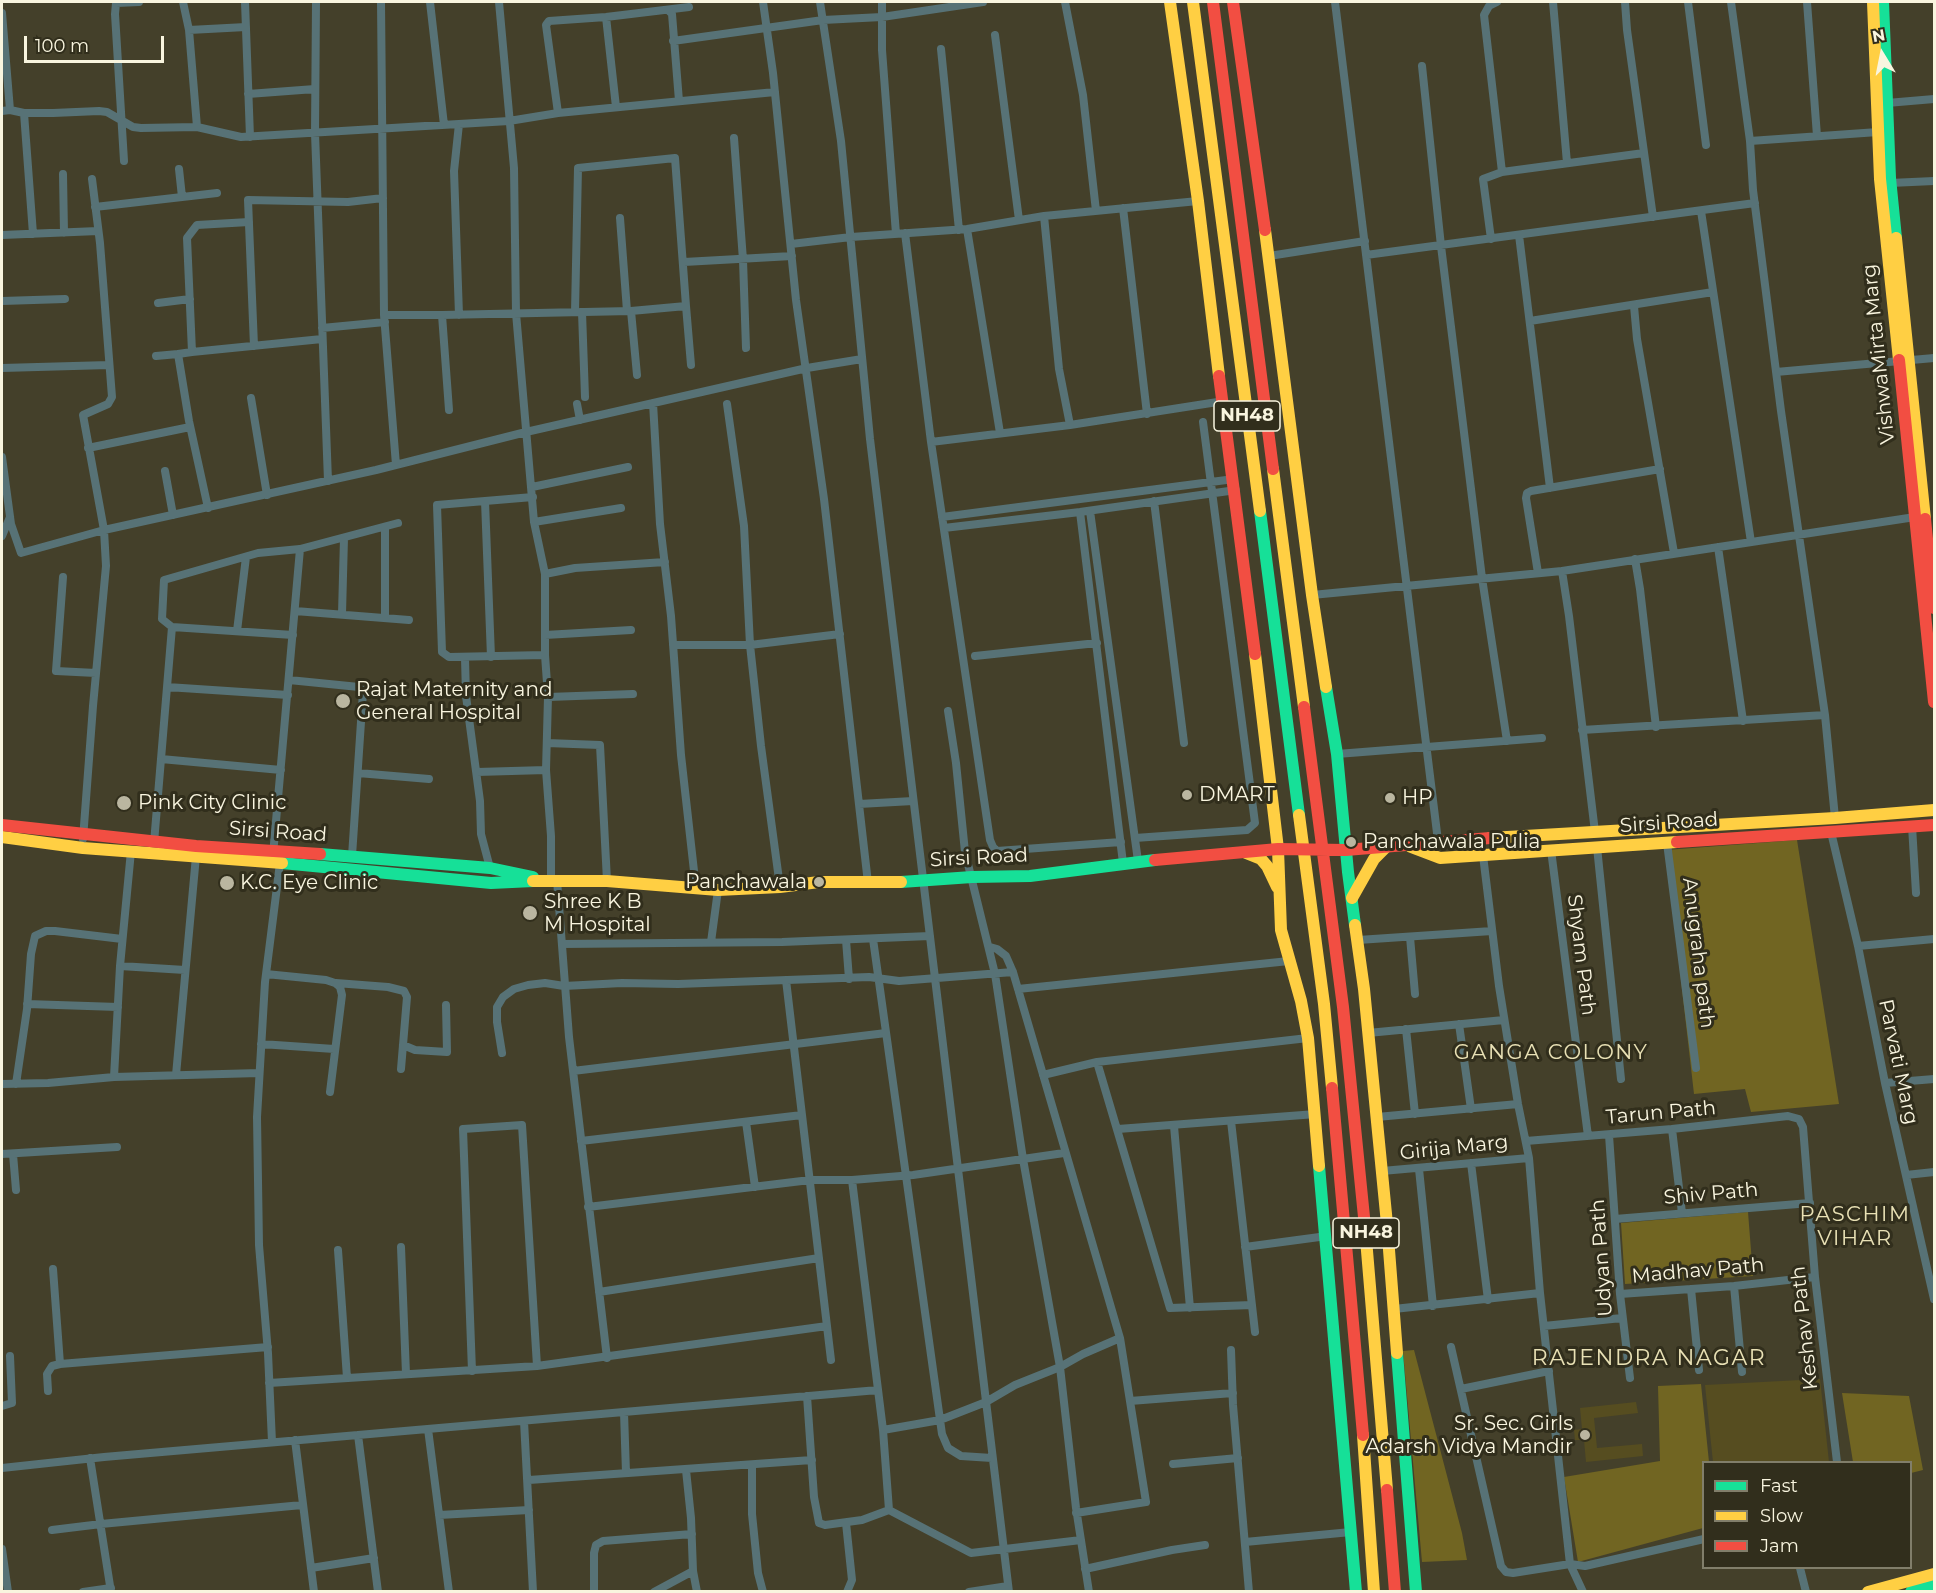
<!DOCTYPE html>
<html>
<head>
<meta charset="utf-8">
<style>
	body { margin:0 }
	#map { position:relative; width:1936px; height:1593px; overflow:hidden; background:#44402a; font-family:Montserrat,sans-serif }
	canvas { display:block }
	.frame { position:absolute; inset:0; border:3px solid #f9f5df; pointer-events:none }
	.legend { position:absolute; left:1702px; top:1461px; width:210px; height:108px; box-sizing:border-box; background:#312e1c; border:2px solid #817e6a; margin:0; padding:8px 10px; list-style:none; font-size:18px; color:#f9f5df }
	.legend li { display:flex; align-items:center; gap:12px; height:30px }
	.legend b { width:30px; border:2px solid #817e6a }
	.north { position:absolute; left:1852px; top:24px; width:60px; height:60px; -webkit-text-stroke:4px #312e1c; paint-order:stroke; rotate:350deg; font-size:16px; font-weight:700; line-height:24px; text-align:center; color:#f9f5df }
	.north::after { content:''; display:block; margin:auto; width:21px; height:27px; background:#f9f5df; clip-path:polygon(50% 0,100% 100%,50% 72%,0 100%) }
	.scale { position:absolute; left:24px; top:36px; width:140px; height:27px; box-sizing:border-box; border:3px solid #f9f5df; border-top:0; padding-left:8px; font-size:18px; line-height:21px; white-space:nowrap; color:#f9f5df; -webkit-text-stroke:4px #312e1c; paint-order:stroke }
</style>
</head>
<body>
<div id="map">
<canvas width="1936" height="1593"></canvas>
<div class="frame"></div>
<ul class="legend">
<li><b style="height:8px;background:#16e098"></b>Fast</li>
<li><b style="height:8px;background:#ffcf43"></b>Slow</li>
<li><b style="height:8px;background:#f24e42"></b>Jam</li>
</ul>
<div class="north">N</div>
<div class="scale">100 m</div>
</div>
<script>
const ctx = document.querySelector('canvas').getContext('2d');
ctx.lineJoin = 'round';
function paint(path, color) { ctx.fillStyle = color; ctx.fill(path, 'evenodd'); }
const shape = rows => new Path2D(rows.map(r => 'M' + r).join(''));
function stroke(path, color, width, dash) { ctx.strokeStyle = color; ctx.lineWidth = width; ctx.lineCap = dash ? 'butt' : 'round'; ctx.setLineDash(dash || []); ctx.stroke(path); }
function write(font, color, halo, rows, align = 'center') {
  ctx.font = font + ' Montserrat,sans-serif'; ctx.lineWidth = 6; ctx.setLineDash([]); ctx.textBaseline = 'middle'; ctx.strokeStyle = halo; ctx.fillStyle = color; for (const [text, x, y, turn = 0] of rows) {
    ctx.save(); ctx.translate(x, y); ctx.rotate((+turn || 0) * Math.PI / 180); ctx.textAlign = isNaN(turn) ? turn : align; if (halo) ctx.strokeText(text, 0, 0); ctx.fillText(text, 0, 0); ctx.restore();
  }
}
paint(shape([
	[1820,1379,1829,1462,1713,1462,1705,1385],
	[1636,1402,1638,1413,1594,1418,1597,1448,1642,1444,1643,1456,1586,1462,1584,1440,1575,1440,1574,1430,1582,1429,1580,1408]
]), '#564d20');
paint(shape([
	[1797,840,1839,1104,1751,1112,1745,1089,1694,1094,1666,850],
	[1748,1212,1753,1276,1625,1284,1621,1223],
	[1414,1350,1462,1533,1467,1560,1422,1562,1403,1351],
	[1701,1384,1709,1462,1704,1462,1703,1528,1578,1562,1564,1477,1660,1461,1658,1386],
	[1842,1393,1909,1396,1923,1470,1911,1473,1910,1462,1853,1462]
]), '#716522');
stroke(shape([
	[183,2,189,30,197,127],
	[245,2,250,137],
	[316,2,315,133,328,481],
	[381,2,384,315,396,465],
	[430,2,444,125],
	[499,2,514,168,516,313,534,522,545,574,545,655,548,697,546,770,551,836,551,881],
	[763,2,773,73,796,300,824,499,868,883],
	[820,2,841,141,870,439,1009,1592],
	[882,2,882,50,896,234],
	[1065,2,1083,95,1096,211],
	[1335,2,1438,841],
	[1497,2,1489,6,1484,15,1502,172],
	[1553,2,1567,163],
	[1625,2,1627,30,1653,217],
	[1688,2,1706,145],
	[1731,2,1750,141,1753,190,1781,411,1825,715,1835,818],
	[1807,2,1817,136],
	[668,10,672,14,679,101],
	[2,13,10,110],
	[606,17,616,107],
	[189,30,246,27],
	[995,35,1019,220],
	[673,41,823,20,882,17,983,2],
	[941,49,959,230],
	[1422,66,1441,246,1482,578,1507,741],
	[248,94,315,89],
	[1887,103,1934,99],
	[2,111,10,110,24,113,53,113,99,111,107,112,133,127,141,128,197,127,241,137,509,121,558,113,775,92],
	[24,113,33,234],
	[558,113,546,25,549,21,606,17,689,7],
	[734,138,743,260,746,348],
	[1750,141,1878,132],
	[124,161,115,14,116,3,139,2],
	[179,169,182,197],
	[63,174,64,233],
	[1890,183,1934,181],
	[95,207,217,193],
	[1123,208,1147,414],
	[1701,211,1751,542],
	[1044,216,1059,369,1070,425],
	[620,218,627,311],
	[249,222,197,225,187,238,192,352,322,339],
	[967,229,1000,433],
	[905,233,931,442,990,840,993,847,997,851,1121,842],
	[2,235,98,231],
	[1519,235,1550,488],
	[1491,239,1483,179,1502,172,1644,153],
	[791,244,851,237,967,229,1044,216,1198,201],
	[1366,255,1755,203],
	[1269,256,1365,241],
	[684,262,792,256],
	[2,301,65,299],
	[158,303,190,299],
	[686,306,691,365],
	[1634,306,1637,339,1674,553],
	[631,311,637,375],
	[582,312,585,397],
	[384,315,442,315,631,311,686,306,675,158,578,168,575,312],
	[442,315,449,410],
	[459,315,454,171,459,124],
	[1530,321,1713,292],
	[322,328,385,322],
	[254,346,248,200,348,202,383,198],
	[192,352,178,354,189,421,208,508],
	[156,356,178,354],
	[2,368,109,365],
	[1776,372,1934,358],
	[251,398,267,495],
	[653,403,660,524,671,616,681,755,696,889],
	[577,404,580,420],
	[727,404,744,526,750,645,761,746,780,887],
	[931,442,1070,425,1224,401],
	[88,448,190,427],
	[2,457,11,524,21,553,104,530,376,470,526,432,807,368,862,359],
	[165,471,173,515],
	[532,487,628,467],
	[533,497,437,505,442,652,449,657,545,655],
	[485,501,491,657],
	[1154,501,1184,743],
	[1090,511,1138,861],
	[1080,512,1123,863],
	[942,517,1234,479],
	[534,522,621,508],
	[385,528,385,617],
	[944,528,1080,512,1236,490],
	[2,536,10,517],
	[1718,547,1743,721],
	[1635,559,1640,589,1656,727],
	[1562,571,1569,616,1595,832],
	[1538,573,1526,498,1527,493,1531,491,1660,469],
	[545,574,575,568,665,562],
	[63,577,56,671,96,673],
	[1312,595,1562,571,1915,517],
	[295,611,409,620],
	[342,614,344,538],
	[172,627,162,619,164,580,258,553,300,549,398,523],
	[237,631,246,557],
	[545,635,631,630],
	[673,645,750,645,840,634],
	[975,656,1097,643],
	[465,658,466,696,480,801,481,834,490,868],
	[289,680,359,687,363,692,352,856],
	[167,687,288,695],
	[548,697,633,694],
	[948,711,956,763,965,852,995,974,1023,1159,1060,1367,1076,1508,1089,1592],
	[1582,730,1825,715],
	[547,743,600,745,607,881],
	[1337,754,1542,738],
	[161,759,281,770],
	[477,772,546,770],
	[358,773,429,779],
	[859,804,913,801],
	[1912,826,1916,893],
	[1831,832,1858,946,1885,1083,1934,1299],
	[1135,838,1247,830,1255,823,1203,422],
	[83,839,93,706,106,566,104,530,83,415,108,404,112,397,100,243,92,179],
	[1481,839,1499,986,1518,1104,1529,1158,1540,1293,1570,1564,1583,1592],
	[154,843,172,627,293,635],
	[1667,843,1696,1068],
	[1597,847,1621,1079],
	[1551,850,1588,1136],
	[273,855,300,549],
	[557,880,569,1037,607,1358],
	[1410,937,1415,994],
	[873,939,942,1434,948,1448,961,1456,992,1458],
	[846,940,849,979],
	[1358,940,1492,931],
	[711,942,718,890],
	[562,944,782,942,930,936],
	[1858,946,1934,939],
	[990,947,997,949,1006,956,1013,972,1120,1338,1146,1502,1076,1513],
	[120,966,185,970],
	[266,974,326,980,335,983,340,987,342,995,330,1092],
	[786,980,831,1360],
	[336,983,388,987,404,991,407,997,401,1069],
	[1018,989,1289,961],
	[27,1004,118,1007],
	[1459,1024,1471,1109],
	[1406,1029,1415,1114],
	[1368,1033,1504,1020],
	[261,1044,334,1049],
	[403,1045,415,1050,447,1052,446,1005],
	[502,1053,497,1022,497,1007,503,997,514,989,528,985,545,983,564,986,622,983,678,984,869,977,899,981,1013,972],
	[1097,1062,1170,1308,1252,1305],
	[573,1071,886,1033],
	[176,1075,196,856],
	[1043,1075,1097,1062,1308,1038],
	[114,1077,120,966,131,851],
	[1885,1083,1934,1079],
	[2,1084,48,1083,114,1077,259,1073],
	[16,1084,27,1009,31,954,35,936,46,931,55,931,122,939],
	[1377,1117,1518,1104],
	[1231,1121,1255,1332],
	[746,1122,755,1187],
	[1174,1126,1190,1308],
	[1118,1129,1316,1114],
	[1672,1129,1682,1213],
	[1609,1135,1620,1294,1630,1378],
	[581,1141,802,1115],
	[1526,1141,1672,1129,1788,1116,1799,1119,1803,1127,1815,1277,1837,1462],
	[2,1154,117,1147],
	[13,1154,16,1190],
	[1471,1163,1488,1300],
	[1419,1169,1433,1306],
	[1382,1171,1529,1158],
	[1906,1175,1934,1172],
	[852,1180,883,1430,889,1510],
	[588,1207,810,1180,852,1180,913,1175,1064,1153],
	[1615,1219,1810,1203],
	[401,1247,406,1374],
	[1245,1247,1327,1236],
	[338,1250,347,1378],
	[53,1269,60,1364],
	[1734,1286,1742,1372],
	[1691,1289,1699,1370],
	[599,1292,819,1258],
	[1620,1294,1734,1286,1815,1277],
	[1394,1309,1540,1293],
	[1544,1326,1622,1318],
	[1451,1347,1501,1566,1506,1572,1513,1573,1570,1564,1585,1566,1704,1539],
	[1231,1350,1233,1405,1249,1592],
	[472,1371,463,1129,522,1125,537,1366],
	[269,1383,537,1366,827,1326],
	[1461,1389,1549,1371],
	[48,1391,47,1374,52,1366,60,1364,268,1347],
	[807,1396,814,1497,819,1523,825,1525,862,1520,889,1510],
	[1130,1401,1233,1393],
	[2,1406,12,1403,10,1356],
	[624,1412,626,1473],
	[524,1421,533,1592],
	[428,1429,449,1592],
	[883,1430,940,1420,986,1402,1015,1385,1060,1367,1083,1354,1120,1338],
	[358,1435,378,1592],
	[295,1440,314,1592],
	[272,1442,268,1353,259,1245,257,1117,265,982,280,863],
	[90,1458,111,1592],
	[1173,1464,1238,1458],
	[752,1465,752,1514,758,1573,763,1592],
	[2,1468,104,1457,878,1390],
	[686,1470,691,1518,693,1571,697,1592],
	[529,1480,812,1460],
	[889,1510,971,1553,1081,1540],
	[439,1515,529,1510],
	[846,1523,852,1580,847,1592],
	[52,1530,101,1524,302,1505],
	[1245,1542,1351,1532],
	[2,1549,8,1592],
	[311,1568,374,1558],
	[1800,1568,1806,1592],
	[1085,1569,1172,1550,1205,1545],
	[83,1592,111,1588],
	[594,1592,594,1553,596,1545,603,1541,692,1534],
	[654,1592,693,1571],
	[969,1592,1008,1586]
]), '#577276', 8);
stroke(shape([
	[1883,2,1890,178,1896,238],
	[1260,511,1299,815],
	[1326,687,1337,754,1348,872,1355,925],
	[320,854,490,868,533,877],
	[282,863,491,883,533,881],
	[901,882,972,877,1030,876,1155,860],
	[1319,1166,1356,1592],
	[1397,1353,1416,1592],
	[1911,1592,1934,1585]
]), '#16e098', 12);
stroke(shape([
	[1170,2,1198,201,1219,376],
	[1193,2,1260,511],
	[1873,2,1880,179,1899,360],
	[1265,230,1312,595,1326,687],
	[1896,238,1925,519],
	[1273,469,1304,707],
	[1255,654,1278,849,1281,930,1301,1001,1308,1038,1319,1166],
	[1299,815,1324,1004,1332,1088],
	[2,837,83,848,282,863],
	[1490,838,1835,818,1934,810],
	[1411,847,1440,858,1677,842],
	[1246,853,1261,859,1267,866,1277,887],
	[533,881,607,881,718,890,780,887,819,882,901,882],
	[1352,898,1374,859,1385,848],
	[1355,925,1364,989,1387,1224,1397,1353],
	[1365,1227,1387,1490],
	[1363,1435,1374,1592],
	[1868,1592,1934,1574]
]), '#ffcf43', 12);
stroke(shape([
	[1213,2,1273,469],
	[1233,2,1265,230],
	[1899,360,1934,702],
	[1219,376,1255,654],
	[1925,519,1934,608],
	[1304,707,1343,1007,1365,1227],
	[2,825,196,846,320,854],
	[1677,842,1934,825],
	[1155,860,1278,849,1346,850,1490,838],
	[1332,1088,1363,1435],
	[1387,1490,1395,1592]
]), '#f24e42', 12);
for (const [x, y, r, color] of [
	[343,701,8,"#bab6a0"],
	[1187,795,6,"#bab6a0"],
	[1390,798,6,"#bab6a0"],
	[124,803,8,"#bab6a0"],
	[1351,842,6,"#bab6a0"],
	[819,882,6,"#bab6a0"],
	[227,883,8,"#bab6a0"],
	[530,913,8,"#bab6a0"],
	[1585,1435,6,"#bab6a0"]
]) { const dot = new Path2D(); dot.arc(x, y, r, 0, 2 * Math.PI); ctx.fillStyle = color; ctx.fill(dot); stroke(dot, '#312e1c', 2); }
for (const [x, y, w] of [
	[1247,416,66],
	[1366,1233,66]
]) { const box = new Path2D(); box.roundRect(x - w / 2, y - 15, w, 30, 4.5); ctx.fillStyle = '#312e1c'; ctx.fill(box); stroke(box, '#f9f5df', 1.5); }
write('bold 18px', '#f9f5df', null, [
	["NH48",1247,416],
	["NH48",1366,1233]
]);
write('20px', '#f9f5df', '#312e1c', [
	["VishwaMirta Marg",1879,354,-96],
	["Sirsi Road",1669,823,-4],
	["Sirsi Road",278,832,4],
	["Sirsi Road",979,858,-3],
	["Anugraha path",1698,953,83],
	["Shyam Path",1581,955,83],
	["Parvati Marg",1898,1062,78],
	["Tarun Path",1661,1113,-5],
	["Girija Marg",1454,1148,-6],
	["Shiv Path",1711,1194,-5],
	["Udyan Path",1602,1258,-94],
	["Madhav Path",1698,1271,-5],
	["Keshav Path",1805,1328,-96]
]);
write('20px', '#f9f5df', '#312e1c', [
	["Rajat Maternity and",356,690],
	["General Hospital",356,713],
	["DMART",1199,795],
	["HP",1402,798],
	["Pink City Clinic",138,803],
	["Panchawala Pulia",1363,842],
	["Panchawala",807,882,"right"],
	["K.C. Eye Clinic",240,883],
	["Shree K B",544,902],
	["M Hospital",544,925],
	["Sr. Sec. Girls",1573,1424,"right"],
	["Adarsh Vidya Mandir",1573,1447,"right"]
], 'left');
ctx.letterSpacing = '1.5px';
write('21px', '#e9e1b5', '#312e1c', [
	["GANGA COLONY",1551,1053],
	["PASCHIM",1855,1215],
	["VIHAR",1855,1239]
]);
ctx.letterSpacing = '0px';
ctx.letterSpacing = '1.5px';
write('22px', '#e9e1b5', '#312e1c', [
	["RAJENDRA NAGAR",1649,1359]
]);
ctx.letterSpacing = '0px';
</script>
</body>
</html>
